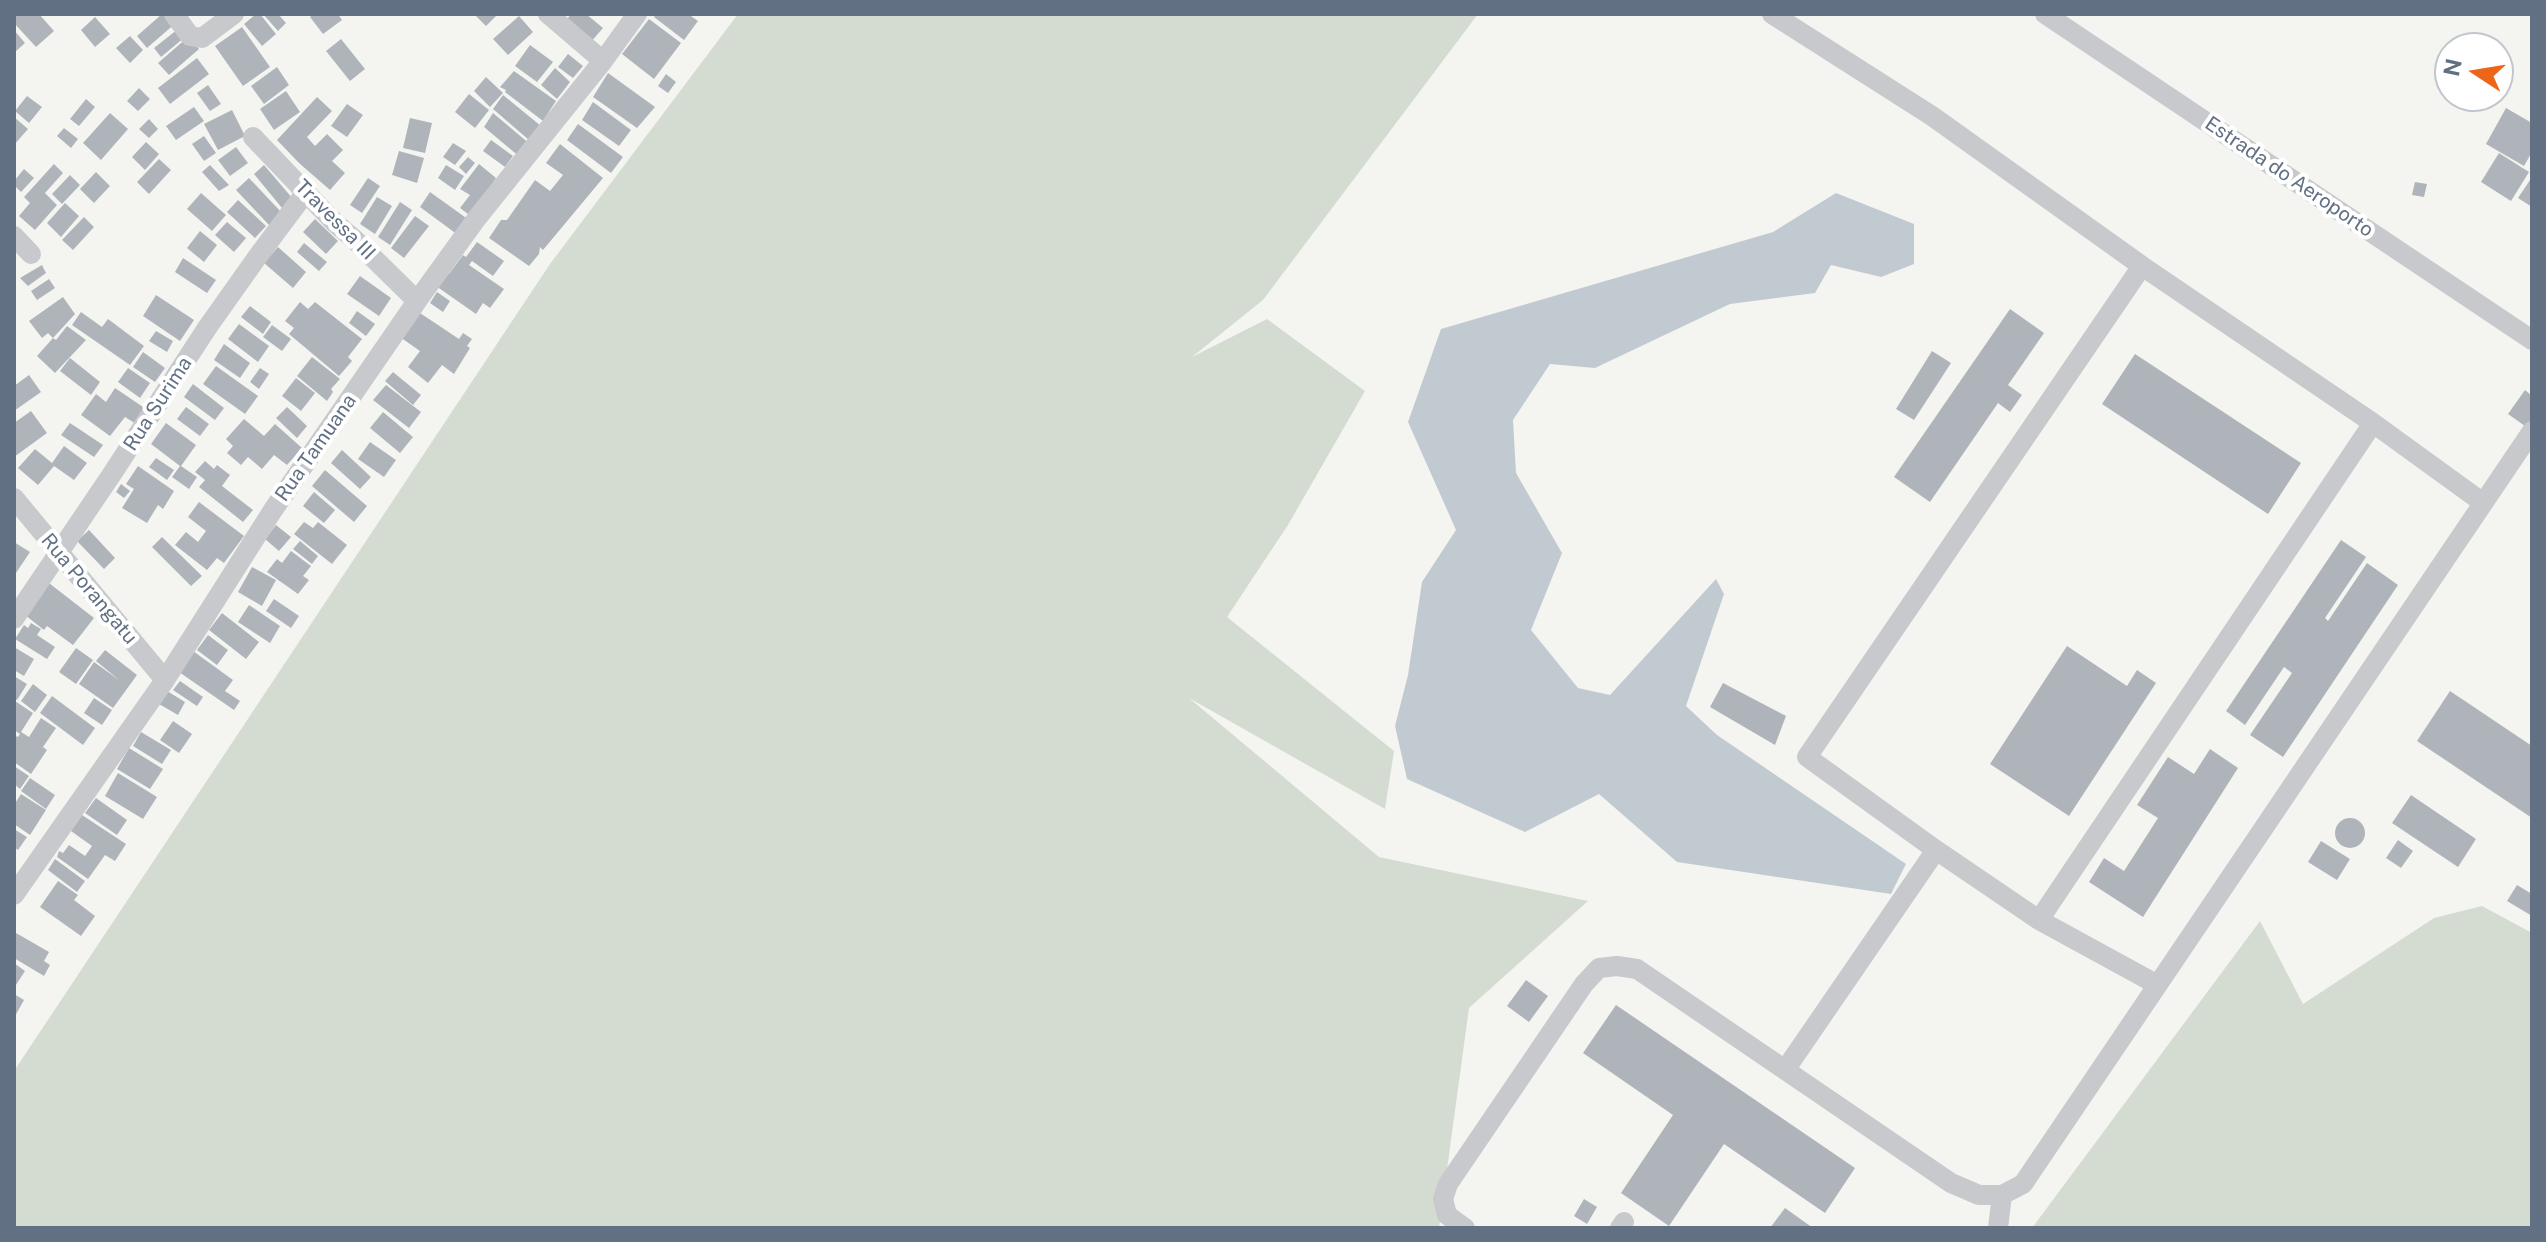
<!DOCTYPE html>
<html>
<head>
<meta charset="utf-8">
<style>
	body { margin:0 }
	#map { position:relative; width:2546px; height:1242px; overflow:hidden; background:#f4f5f0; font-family:"Public Sans",sans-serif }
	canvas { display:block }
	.frame { position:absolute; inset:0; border:16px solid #627083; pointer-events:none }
	.north { position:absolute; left:2434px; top:32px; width:80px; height:80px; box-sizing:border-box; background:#fff; border:2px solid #c0c6cd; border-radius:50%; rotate:282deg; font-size:22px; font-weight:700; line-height:32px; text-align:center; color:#627083 }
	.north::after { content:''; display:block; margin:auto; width:28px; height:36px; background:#ec6519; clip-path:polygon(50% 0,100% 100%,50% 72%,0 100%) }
</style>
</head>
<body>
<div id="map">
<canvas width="2546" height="1242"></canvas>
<div class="frame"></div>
<div class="north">N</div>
</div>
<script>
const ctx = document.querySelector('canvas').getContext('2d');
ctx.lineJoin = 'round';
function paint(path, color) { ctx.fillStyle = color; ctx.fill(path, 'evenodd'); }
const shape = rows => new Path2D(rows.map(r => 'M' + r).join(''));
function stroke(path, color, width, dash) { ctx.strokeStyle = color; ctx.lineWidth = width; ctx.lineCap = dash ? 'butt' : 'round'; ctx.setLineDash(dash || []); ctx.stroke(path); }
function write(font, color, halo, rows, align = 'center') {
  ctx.font = font + ' "Public Sans",sans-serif'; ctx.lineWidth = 8; ctx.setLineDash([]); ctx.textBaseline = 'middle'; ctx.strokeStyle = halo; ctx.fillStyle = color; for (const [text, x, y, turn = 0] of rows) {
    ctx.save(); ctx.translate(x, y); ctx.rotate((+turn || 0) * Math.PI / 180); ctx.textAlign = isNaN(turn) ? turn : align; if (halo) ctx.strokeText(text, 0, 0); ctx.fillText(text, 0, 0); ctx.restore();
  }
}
paint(shape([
	[738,14,1478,14,1263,300,1192,357,1267,319,1365,391,1288,525,1227,617,1394,751,1385,809,1189,698,1379,857,1588,901,1469,1008,1439,1228,14,1228,14,1071,550,264],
	[2482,906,2532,933,2532,1228,2032,1228,2260,921,2303,1004,2434,918]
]), '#d4dcd1');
paint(shape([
	[1836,193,1914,224,1914,264,1881,277,1831,265,1815,293,1730,304,1595,368,1550,364,1513,420,1516,473,1562,553,1531,630,1578,688,1610,695,1716,579,1724,594,1686,706,1717,735,1906,864,1891,894,1677,862,1599,794,1525,832,1407,779,1395,726,1408,675,1422,582,1456,530,1408,422,1441,329,1773,232]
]), '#c2cad1');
paint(shape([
	[16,14,39,14,54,31,36,47,14,23],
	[162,14,170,14,177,22,147,48,137,36],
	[256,14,260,14,276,34,262,46,244,24],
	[263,14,278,14,286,23,278,31],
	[314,14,338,14,342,20,323,34,310,17],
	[474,14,498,14,486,26],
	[571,14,586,14,603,28,590,43,565,22],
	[656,14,688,14,698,21,684,40,654,17],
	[519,16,533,32,508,55,493,39],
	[95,17,110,34,95,47,81,30],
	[649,19,681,43,654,79,622,54],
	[242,27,270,67,243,86,215,46],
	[178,29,185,37,161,57,154,48],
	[14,30,25,43,14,53],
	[130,36,143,50,130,63,116,48],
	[188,37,199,49,169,75,158,63],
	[341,39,365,69,350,81,326,51],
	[530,45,553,62,537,82,515,66],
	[568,54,583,66,573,78,558,67],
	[197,58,209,74,170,104,158,88],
	[277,67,289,85,264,104,251,86],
	[555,68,570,82,557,99,541,85],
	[514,71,556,101,543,121,505,92,506,90,500,87],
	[608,73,655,107,637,128,593,97],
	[666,74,676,82,668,93,658,86],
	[486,77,503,93,490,107,474,91],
	[208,85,221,104,210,111,197,93],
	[139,88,150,99,138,111,127,101],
	[286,91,300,112,274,130,260,109],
	[469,94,489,110,475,128,455,112],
	[503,95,541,126,529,140,493,109],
	[27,96,42,107,29,123,15,111],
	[317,97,332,111,307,137,315,146,327,134,343,150,332,161,345,173,330,190,299,163,277,140],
	[86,99,95,107,79,126,70,119],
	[593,102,631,130,619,146,582,120],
	[347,104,363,115,347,137,331,126],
	[194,107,204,121,176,140,166,126],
	[2506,108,2532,123,2532,152,2524,166,2486,144],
	[232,110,245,136,218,150,204,124],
	[110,113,128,129,101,160,83,143],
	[493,113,531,145,521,158,484,127],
	[14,117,28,129,14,145],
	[410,118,432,123,425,153,403,148],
	[149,119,158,129,149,138,139,129],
	[578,124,623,157,611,173,567,140],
	[64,128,78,139,71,148,57,136],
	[204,136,216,153,204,161,192,144],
	[491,140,513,156,505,167,483,151],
	[146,142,159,154,145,170,132,157],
	[453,143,466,151,455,165,443,157],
	[560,144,603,178,543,250,540,247,539,254,529,266,489,238,501,220,507,220,535,180,550,191,563,175,546,163],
	[236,147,248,163,230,176,218,160],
	[399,151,424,158,417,183,392,175],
	[2499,153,2529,172,2511,201,2481,182],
	[468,157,475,163,466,174,459,167],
	[159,159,171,170,149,194,137,182],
	[54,164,63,173,45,193,57,205,35,230,19,216,30,203,24,197],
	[479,164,496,178,472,217,460,208,470,195,460,189],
	[210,165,229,185,219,191,202,172],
	[264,165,293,199,282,208,254,174],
	[446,165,464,176,455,190,438,178],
	[24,169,34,178,21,192,14,185,14,181],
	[96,172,110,186,94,203,80,189],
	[70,175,80,185,62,204,52,194],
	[2532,177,2532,207,2518,198],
	[249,178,282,213,269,225,236,190],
	[368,178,380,186,362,213,350,205],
	[2415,182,2427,184,2424,197,2412,195],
	[430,192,469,220,458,235,420,207],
	[201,193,226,215,212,231,187,209],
	[377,197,392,206,375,234,360,224],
	[238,200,266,226,255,238,227,212],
	[400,202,412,210,390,245,378,237],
	[65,203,79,216,61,237,47,223],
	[415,216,429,226,404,258,391,248],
	[84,217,94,227,73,250,62,240],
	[315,219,338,241,326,254,303,232],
	[227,222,246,238,234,252,215,235],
	[200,231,217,245,204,262,187,248],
	[477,242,504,261,493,276,472,261,469,265,504,289,490,308,483,303,476,314,436,286,446,272,449,274,463,255,466,257],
	[304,243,327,262,319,271,297,252],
	[278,247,306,272,293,288,264,263],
	[183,258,216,280,207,293,175,272],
	[42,265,46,273,28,286,20,278],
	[360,276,391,298,379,316,347,294],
	[49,279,55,288,37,300,31,291],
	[437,292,450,301,443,312,430,303],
	[156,295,194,320,180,341,143,316],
	[63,297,75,314,53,338,48,333,42,338,29,321],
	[300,302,308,309,315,302,362,339,348,357,352,361,339,376,289,334,294,328,285,321],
	[250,306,271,322,263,334,241,317],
	[414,309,459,339,463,333,472,339,467,346,470,348,454,374,442,365,428,383,408,367,420,351,397,335],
	[2010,309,2044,333,2008,385,2022,395,2010,412,1998,403,1930,502,1894,477],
	[357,311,375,324,366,336,349,323],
	[81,312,102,327,108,319,144,346,130,365,72,325],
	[239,324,269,346,258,362,228,339],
	[272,325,291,339,282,351,263,337],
	[67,326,86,340,55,373,37,356,53,338,56,340],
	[156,331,173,341,167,352,149,341],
	[224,344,250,363,240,378,214,360],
	[1932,351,1951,363,1914,420,1896,409],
	[143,352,165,368,155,382,133,367],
	[2135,354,2301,463,2268,514,2102,404],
	[312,357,340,379,331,389,333,392,327,401,297,376],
	[70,358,100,382,91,395,60,371],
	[216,366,258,396,245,414,203,384],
	[128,368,150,383,140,398,118,382],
	[260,368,269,374,259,389,250,382],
	[393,372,421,395,413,405,385,381],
	[29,375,41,392,14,411,14,386],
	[296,378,315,393,301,411,282,396],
	[193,384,224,408,215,420,184,397],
	[386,385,421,412,409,428,373,400],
	[115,388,146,409,136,424,125,417,110,436,81,415,96,394,106,402],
	[2525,390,2532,396,2532,431,2508,414],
	[186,407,209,424,200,436,177,419],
	[287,407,307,426,297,438,276,418],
	[31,411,47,433,14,457,14,423],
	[383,412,413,437,400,453,370,428],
	[244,419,264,436,275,424,302,448,287,465,274,455,262,469,248,457,241,465,227,453,233,446,226,439],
	[70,423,103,445,94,457,61,435],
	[166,423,196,445,181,466,197,477,189,489,172,477,180,466,151,444],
	[370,442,396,460,384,477,358,459],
	[64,446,87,463,74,480,54,466,38,485,18,468,35,449,52,463],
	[342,450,371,477,360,489,331,463],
	[156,458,174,470,167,480,149,467],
	[205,461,214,469,217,465,230,475,222,486,253,510,243,522,199,487,205,480,195,472],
	[138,466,174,491,163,509,158,505,147,523,122,508,134,489,126,484],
	[325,470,367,506,354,522,312,486],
	[121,484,130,491,124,498,116,492],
	[314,492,335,510,324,523,303,506],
	[199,502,244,536,224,563,217,558,207,570,175,545,186,532,198,542,206,531,188,517],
	[304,522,313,528,318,522,347,545,332,564,294,534],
	[276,525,291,537,279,551,265,539],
	[89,530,115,558,104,569,77,541],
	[162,537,202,576,191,586,152,547],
	[2341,540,2366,557,2325,618,2328,621,2367,563,2398,585,2283,757,2250,735,2292,673,2284,667,2245,725,2226,711],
	[300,541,318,556,312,564,293,549],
	[14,542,30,552,14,576],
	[291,551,311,566,303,576,309,580,298,594,267,572,277,559,282,563],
	[252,567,276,580,262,606,238,592],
	[49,583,94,618,73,645,47,626,44,630,25,615],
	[274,599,299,616,291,628,266,611],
	[249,605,280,626,270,643,238,622],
	[222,613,259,642,246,659,209,630],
	[31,623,41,629,37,635,55,647,47,659,15,639,24,625,28,628],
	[208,635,228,650,217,665,197,650],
	[2067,646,2127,686,2137,670,2156,683,2069,816,1990,764],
	[14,647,34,659,24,676,14,670],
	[76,648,93,660,76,684,59,672],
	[105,650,137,675,113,708,79,684,94,662,119,680,96,661],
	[193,651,233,680,225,691,240,701,234,710,179,672],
	[14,676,27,684,17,700,14,698],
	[180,681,203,697,197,706,173,690],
	[1723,683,1786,716,1775,745,1710,707],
	[33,684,47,695,35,712,21,701],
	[167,691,185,702,178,715,159,704],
	[2450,691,2532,746,2532,818,2417,741],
	[52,696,95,728,83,745,40,713],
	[94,698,112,710,102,725,84,713],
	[15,701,33,713,21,732,29,737,41,718,56,728,43,747,47,750,31,774,14,762,14,735,18,737,20,734,14,730],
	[173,721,192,734,179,753,160,740],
	[141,732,171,750,162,764,133,746],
	[129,748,163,769,150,789,117,769],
	[2210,749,2238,768,2143,917,2089,882,2104,858,2124,871,2158,818,2137,805,2168,757,2194,774],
	[14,766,29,776,20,789,14,784],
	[118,773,157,797,143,819,105,796],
	[30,778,55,795,46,809,21,791],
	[21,794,46,810,30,835,14,824,14,805],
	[2411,795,2476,839,2458,867,2392,823],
	[96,798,127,820,117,835,85,813],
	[82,815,126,844,115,861,105,855,88,879,57,857,59,851,63,853,69,845,85,856,92,846,71,831],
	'2335 833a15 15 0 1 1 30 0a15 15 0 1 1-30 0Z',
	[14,829,27,837,18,850,14,847],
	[2398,840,2413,851,2401,868,2386,858],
	[2321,841,2350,859,2337,880,2308,862],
	[55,859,85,881,77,892,48,870],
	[58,881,78,895,74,900,95,916,81,936,40,907],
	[2517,885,2532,894,2532,916,2507,901],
	[16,933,49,952,44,961,50,965,44,976,14,958],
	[14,963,25,971,14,988],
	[1526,980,1548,996,1529,1022,1507,1006],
	[14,994,24,1000,14,1018],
	[1616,1005,1855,1168,1825,1213,1724,1144,1669,1226,1621,1193,1673,1115,1583,1053],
	[1584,1199,1597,1207,1587,1224,1574,1216],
	[1785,1208,1813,1228,1770,1228]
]), '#afb4bb');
stroke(shape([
	[174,14,190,36,202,38,234,14],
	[548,14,603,61],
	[1772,14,1932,116,2142,266,2373,423,2482,502],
	[2045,14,2532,340],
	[253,137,335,223,354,239,417,301],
	[14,236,31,254],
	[2142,266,1807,757,1936,850,2039,920,2156,984],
	[14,498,165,680],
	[14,619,112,474,207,328,258,256,306,192],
	[14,895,165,680,273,510,417,301,477,218,603,61,637,14],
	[2039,920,2373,423],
	[1785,1070,1936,850],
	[1465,1228,1447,1215,1443,1199,1448,1184,1584,984,1599,968,1617,966,1637,969,1951,1183,1979,1195,2002,1195,2023,1184,2532,431],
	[1620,1228,1624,1222],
	[1998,1228,2002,1195]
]), '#c7c9cd', 20);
write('20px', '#627083', '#fff', [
	["Estrada do Aeroporto",2289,177,34],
	["Travessa III",335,220,45],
	["Rua Surima",158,404,-57],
	["Rua Tamuana",316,448,-55],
	["Rua Porangatu",89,589,50]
]);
</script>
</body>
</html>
